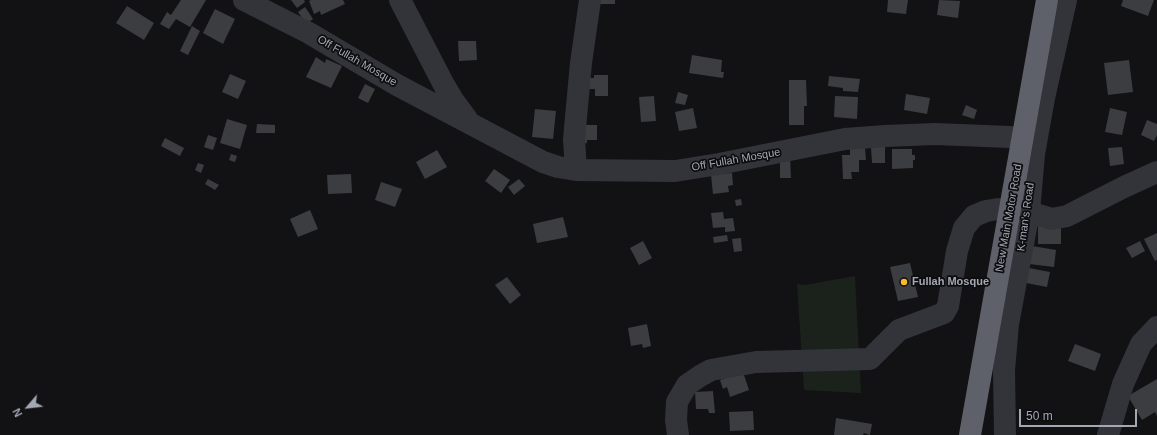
<!DOCTYPE html>
<html>
<head>
<meta charset="utf-8">
<style>
	body { margin:0 }
	#map { position:relative; width:1157px; height:435px; overflow:hidden; background:#121214; font-family:Arial,sans-serif }
	canvas { display:block }
	.north { position:absolute; left:8px; top:387px; width:40px; height:40px; -webkit-text-stroke:3px #0d0d0f; paint-order:stroke; rotate:242deg; font-size:11px; font-weight:700; line-height:16px; text-align:center; color:#a3a8b5 }
	.north::after { content:''; display:block; margin:auto; width:14px; height:18px; background:#a3a8b5; clip-path:polygon(50% 0,100% 100%,50% 72%,0 100%) }
	.scale { position:absolute; left:1019px; top:409px; width:118px; height:18px; box-sizing:border-box; border:2px solid #a3a8b5; border-top:0; padding-left:5px; font-size:12px; line-height:14px; white-space:nowrap; color:#a3a8b5; -webkit-text-stroke:3px #0d0d0f; paint-order:stroke }
</style>
</head>
<body>
<div id="map">
<canvas width="1157" height="435"></canvas>
<div class="north">N</div>
<div class="scale">50 m</div>
</div>
<script>
const ctx = document.querySelector('canvas').getContext('2d');
ctx.lineJoin = 'round';
function paint(path, color) { ctx.fillStyle = color; ctx.fill(path, 'evenodd'); }
const shape = rows => new Path2D(rows.map(r => 'M' + r).join(''));
function stroke(path, color, width, dash) { ctx.strokeStyle = color; ctx.lineWidth = width; ctx.lineCap = dash ? 'butt' : 'round'; ctx.setLineDash(dash || []); ctx.stroke(path); }
function write(font, color, halo, rows, align = 'center') {
  ctx.font = font + ' Arial,sans-serif'; ctx.lineWidth = 3.5; ctx.setLineDash([]); ctx.textBaseline = 'middle'; ctx.strokeStyle = halo; ctx.fillStyle = color; for (const [text, x, y, turn = 0] of rows) {
    ctx.save(); ctx.translate(x, y); ctx.rotate((+turn || 0) * Math.PI / 180); ctx.textAlign = isNaN(turn) ? turn : align; if (halo) ctx.strokeText(text, 0, 0); ctx.fillText(text, 0, 0); ctx.restore();
  }
}
paint(shape([
	[855,276,861,393,804,390,797,284,805,285]
]), '#1a221b');
paint(shape([
	[181,0,206,0,190,27,176,19,169,29,160,24,167,12,171,15],
	[291,0,304,0,305,2,297,8],
	[311,0,343,0,345,4,321,15,320,11,314,14,309,1],
	[597,0,615,0,615,4,597,4],
	[888,0,908,0,906,14,887,12],
	[939,0,960,1,958,18,937,15],
	[1123,0,1154,0,1148,16,1121,6],
	[127,6,154,23,144,40,116,23],
	[305,7,313,19,306,24,298,12],
	[215,9,235,19,223,44,203,33],
	[192,26,200,31,188,55,180,51],
	[458,41,476,41,477,60,459,61],
	[692,55,722,60,721,72,724,72,723,78,689,73],
	[316,57,325,63,326,59,342,66,331,88,306,77],
	[1129,60,1133,92,1108,95,1104,63],
	[230,74,246,81,238,99,222,92],
	[594,75,608,75,608,96,595,96,595,89,588,89,588,78,594,78],
	[829,76,860,79,858,92,843,91,843,88,828,86],
	[789,80,806,80,807,106,804,106,804,125,789,125],
	[365,84,375,89,368,103,358,98],
	[678,92,688,95,685,105,675,103],
	[906,94,930,98,927,114,904,110],
	[654,96,656,121,641,122,639,97],
	[835,96,858,97,857,119,834,117],
	[966,105,977,110,974,119,962,115],
	[693,108,697,128,679,131,675,112],
	[1110,108,1127,112,1122,135,1105,132],
	[535,109,556,111,553,139,532,137],
	[227,119,247,125,240,149,220,143],
	[1147,120,1157,124,1157,135,1154,141,1141,135],
	[257,124,275,125,275,133,256,133],
	[580,125,597,125,597,140,587,140,587,143,581,144],
	[208,135,217,138,213,150,204,147],
	[165,138,184,148,180,156,161,146],
	[850,147,865,147,866,160,859,160,859,172,851,172,852,179,843,179,842,155,850,155],
	[871,147,885,147,885,163,872,163],
	[1122,147,1124,164,1110,166,1108,148],
	[892,149,912,149,912,155,915,155,915,160,913,160,913,168,892,169],
	[437,150,447,167,425,179,416,162],
	[231,154,237,156,235,162,229,160],
	[780,156,790,156,791,178,780,178],
	[198,163,204,165,201,173,195,170],
	[494,169,510,180,501,193,485,181],
	[732,173,733,185,728,186,729,192,713,194,711,175],
	[351,174,352,193,328,194,327,175],
	[208,179,219,185,215,190,205,184],
	[519,179,525,186,514,195,508,187],
	[381,182,402,189,395,207,375,200],
	[741,199,742,205,736,206,735,200],
	[310,210,318,229,298,237,290,219],
	[723,212,724,219,733,218,735,231,725,232,725,227,713,228,711,213],
	[563,217,568,237,537,243,533,224],
	[1038,226,1061,226,1061,244,1038,244],
	[1157,233,1157,260,1155,261,1144,239],
	[727,235,728,241,714,243,713,237],
	[741,238,742,251,734,252,732,239],
	[643,241,652,258,639,265,630,248],
	[1140,241,1145,251,1132,258,1126,248],
	[1032,246,1056,250,1054,267,1029,264],
	[910,263,918,297,898,301,890,267],
	[1029,268,1050,272,1047,287,1026,283],
	[507,277,521,295,510,304,495,285],
	[647,324,651,346,643,348,642,344,631,346,628,328],
	[1075,344,1101,354,1095,371,1068,361],
	[743,372,749,390,730,397,727,387,723,389,720,380],
	[1157,379,1157,416,1155,412,1142,420,1128,396],
	[713,391,715,413,709,413,708,409,696,409,695,392],
	[753,411,754,430,730,431,729,412],
	[836,418,872,424,870,435,864,433,863,435,834,435]
]), '#3c3d41');
stroke(shape([
	[244,0,309,33,397,85,543,162,558,167,576,170,675,171,719,164,845,139,885,136,935,134,1010,137],
	[400,0,444,85,453,100,467,119],
	[576,170,574,139,581,63,590,0],
	[1014,211,1029,212,1052,219,1067,216,1124,187,1157,172],
	[678,435,676,420,677,402,687,385,700,376,711,370,756,362,870,359,899,330,944,313,948,306,957,251,964,228,974,216,986,211,998,209],
	[1005,435,1004,370,1008,324,1029,212,1034,154,1044,98,1066,0],
	[1108,435,1123,384,1141,344,1157,327]
]), '#333439', 22);
stroke(shape([
	[970,435,1047,0]
]), '#5f616a', 22);
for (const [x, y, r, color] of [
	[904,282,4,"#f9ba25"]
]) { const dot = new Path2D(); dot.arc(x, y, r, 0, 2 * Math.PI); ctx.fillStyle = color; ctx.fill(dot); stroke(dot, '#0d0d0f', 1.5); }
write('11px', '#a3a8b5', '#0d0d0f', [
	["Off Fullah Mosque",357,61,30],
	["Off Fullah Mosque",736,160,-10],
	["K-man's Road",1026,217,-82],
	["New Main Motor Road",1009,218,-80]
]);
write('bold 11px', '#a3a8b5', '#0d0d0f', [
	["Fullah Mosque",912,282]
], 'left');
</script>
</body>
</html>
